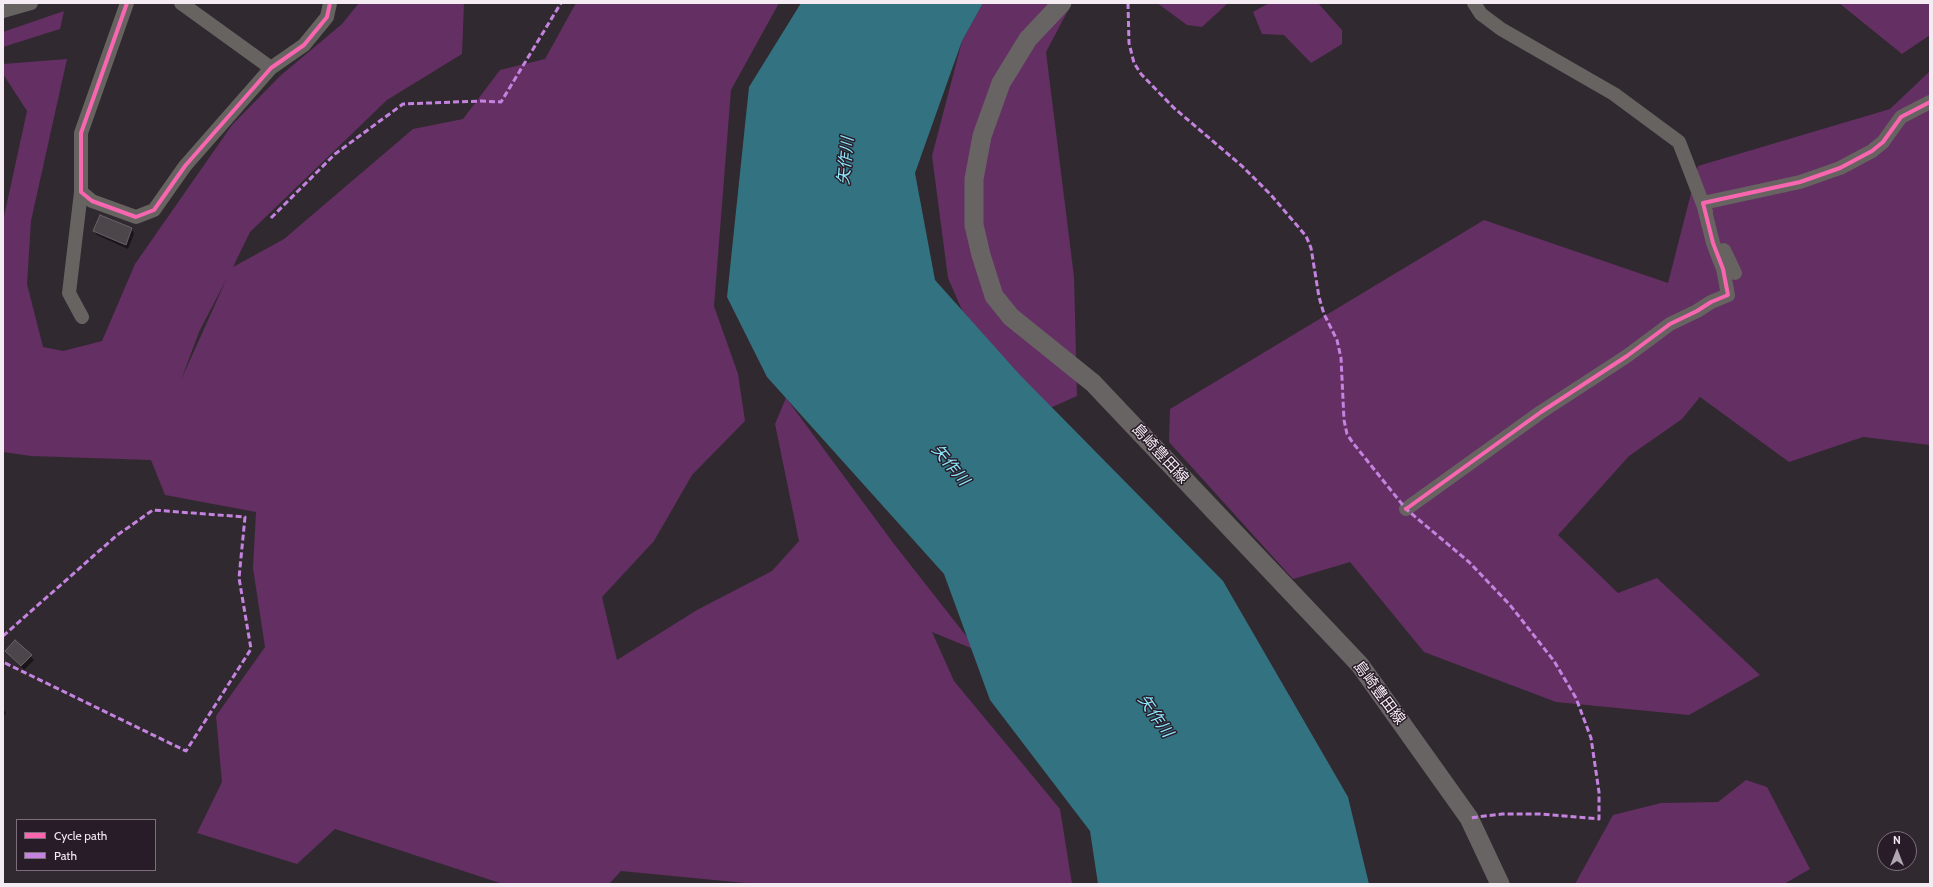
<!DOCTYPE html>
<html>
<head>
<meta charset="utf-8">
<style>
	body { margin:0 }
	#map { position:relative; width:1933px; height:887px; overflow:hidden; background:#302930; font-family:Cabin,sans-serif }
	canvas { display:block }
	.frame { position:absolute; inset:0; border:4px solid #f4ebf3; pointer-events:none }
	.legend { position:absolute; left:16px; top:819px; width:140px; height:52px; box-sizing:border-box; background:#291c29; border:1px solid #7a6f7a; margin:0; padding:5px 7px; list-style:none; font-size:12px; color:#f4ebf3 }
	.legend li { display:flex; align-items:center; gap:8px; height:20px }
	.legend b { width:20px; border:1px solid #7a6f7a }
	.north { position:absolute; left:1877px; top:831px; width:40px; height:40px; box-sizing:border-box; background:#291c29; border:1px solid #7a6f7a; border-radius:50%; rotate:0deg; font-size:11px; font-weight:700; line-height:16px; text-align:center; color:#f4ebf3 }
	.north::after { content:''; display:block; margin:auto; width:14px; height:18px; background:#afa7af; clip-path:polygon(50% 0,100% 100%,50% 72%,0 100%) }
</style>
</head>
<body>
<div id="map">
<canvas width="1933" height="887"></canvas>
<div class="frame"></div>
<ul class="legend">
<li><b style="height:5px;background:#f766af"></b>Cycle path</li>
<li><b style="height:5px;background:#c483df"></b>Path</li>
</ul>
<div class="north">N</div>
</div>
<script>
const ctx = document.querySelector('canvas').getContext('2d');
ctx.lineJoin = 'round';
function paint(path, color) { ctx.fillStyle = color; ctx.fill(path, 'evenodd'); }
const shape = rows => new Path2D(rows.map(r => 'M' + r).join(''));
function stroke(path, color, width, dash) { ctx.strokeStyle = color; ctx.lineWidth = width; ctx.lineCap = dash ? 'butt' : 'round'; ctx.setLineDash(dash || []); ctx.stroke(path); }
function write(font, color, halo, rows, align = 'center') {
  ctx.font = font + ' Cabin,"Noto Sans JP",sans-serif'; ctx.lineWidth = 3; ctx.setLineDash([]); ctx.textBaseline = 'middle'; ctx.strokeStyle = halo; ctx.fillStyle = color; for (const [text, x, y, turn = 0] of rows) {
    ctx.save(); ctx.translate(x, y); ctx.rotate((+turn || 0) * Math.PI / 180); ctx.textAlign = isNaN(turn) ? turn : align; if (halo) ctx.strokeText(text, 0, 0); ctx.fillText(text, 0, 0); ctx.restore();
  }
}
paint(shape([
	[359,3,464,3,462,54,387,100,250,232,233,267,284,239,413,129,463,119,500,70,545,59,576,3,779,3,731,90,714,306,738,374,745,421,692,475,654,541,602,597,617,660,697,610,772,571,799,541,775,424,786,398,894,544,978,651,932,632,954,681,1060,809,1072,884,756,884,621,871,609,884,503,884,335,829,297,864,197,833,222,782,216,716,265,647,253,568,256,512,165,495,151,460,31,456,3,452,3,221,27,111,3,74,3,64,67,59,31,221,27,284,43,347,63,351,102,341,135,264,232,125,280,76,342,24],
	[227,278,181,380,199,332],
	[983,3,1072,3,1046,52,1074,277,1077,396,1023,420,993,381,948,278,932,156,962,41],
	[1157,3,1228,3,1202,27,1187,25],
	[1269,3,1318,3,1342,30,1342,44,1311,63,1284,35,1262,34,1253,12],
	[1839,3,1930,3,1930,35,1902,54],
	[64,11,60,29,3,47,3,32],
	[1930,71,1930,445,1863,437,1789,462,1700,397,1682,419,1629,456,1558,535,1618,593,1657,578,1760,675,1689,715,1556,702,1424,652,1350,562,1293,579,1169,442,1170,409,1484,220,1668,283,1698,166,1890,109],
	[1746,780,1767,787,1810,869,1784,884,1575,884,1613,815,1661,803,1718,802]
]), '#642f63');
paint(shape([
	[801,3,983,3,962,41,915,173,935,280,1019,374,1223,581,1348,797,1369,884,1098,884,1090,831,990,700,944,574,767,377,727,297,749,87]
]), '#337281');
paint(shape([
	[100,216,132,229,134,234,128,249,97,235,94,231],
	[15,641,34,660,24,670,6,651],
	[3,708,6,713,3,716]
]), '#0007');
const building = shape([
	[100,215,132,228,126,245,93,231,100,215],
	[15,640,32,655,21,666,5,651,15,640]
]);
paint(building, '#4c464b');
stroke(building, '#696267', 1);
stroke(shape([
	[127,3,81,133,81,192,92,201,136,217,154,210,185,166,271,68,304,45,327,17,330,3],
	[181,3,271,68],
	[1474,3,1481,14,1501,29,1614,94,1679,142,1706,212],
	[3,11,31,3],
	[81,192,69,293,82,317],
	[1724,250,1735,273],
	[1406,509,1541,412,1627,356,1670,324,1697,311,1711,302,1728,295,1723,269,1713,243,1703,203,1800,182,1840,168,1872,151,1883,142,1901,117,1930,102]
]), '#666361', 14);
stroke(shape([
	[1062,3,1028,39,1001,83,982,136,974,179,974,225,981,255,994,296,1011,317,1093,383,1360,665,1469,818,1500,884]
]), '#686464', 19);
stroke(shape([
	[1128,3,1129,43,1134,63,1141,74,1174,108,1242,166,1271,195,1306,236,1311,248,1319,297,1324,314,1337,340,1341,358,1344,420,1347,434,1353,443,1406,509,1469,562,1510,605,1554,661,1576,698,1591,738,1599,792,1599,819,1540,814,1502,814,1469,818],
	[271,218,335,154,403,104,481,101,501,102,561,3],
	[3,636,116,536,153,510,245,517,239,578,251,649,186,751,3,662]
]), '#c483df', 3, [6, 3]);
stroke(shape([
	[127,3,81,133,81,192,92,201,136,217,154,210,185,166,271,68,304,45,327,17,330,3],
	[1406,509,1541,412,1627,356,1670,324,1697,311,1711,302,1728,295,1723,269,1713,243,1703,203,1800,182,1840,168,1872,151,1883,142,1901,117,1930,102]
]), '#f766af', 4);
write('15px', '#f4ebf3', '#291c29', [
	["島崎豊田線",1160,454,47],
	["島崎豊田線",1379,693,53]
]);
write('italic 16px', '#8ce6fc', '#291c29', [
	["矢作川",846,161,-85],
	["矢作川",950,465,50],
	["矢作川",1155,716,55]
]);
</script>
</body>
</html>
